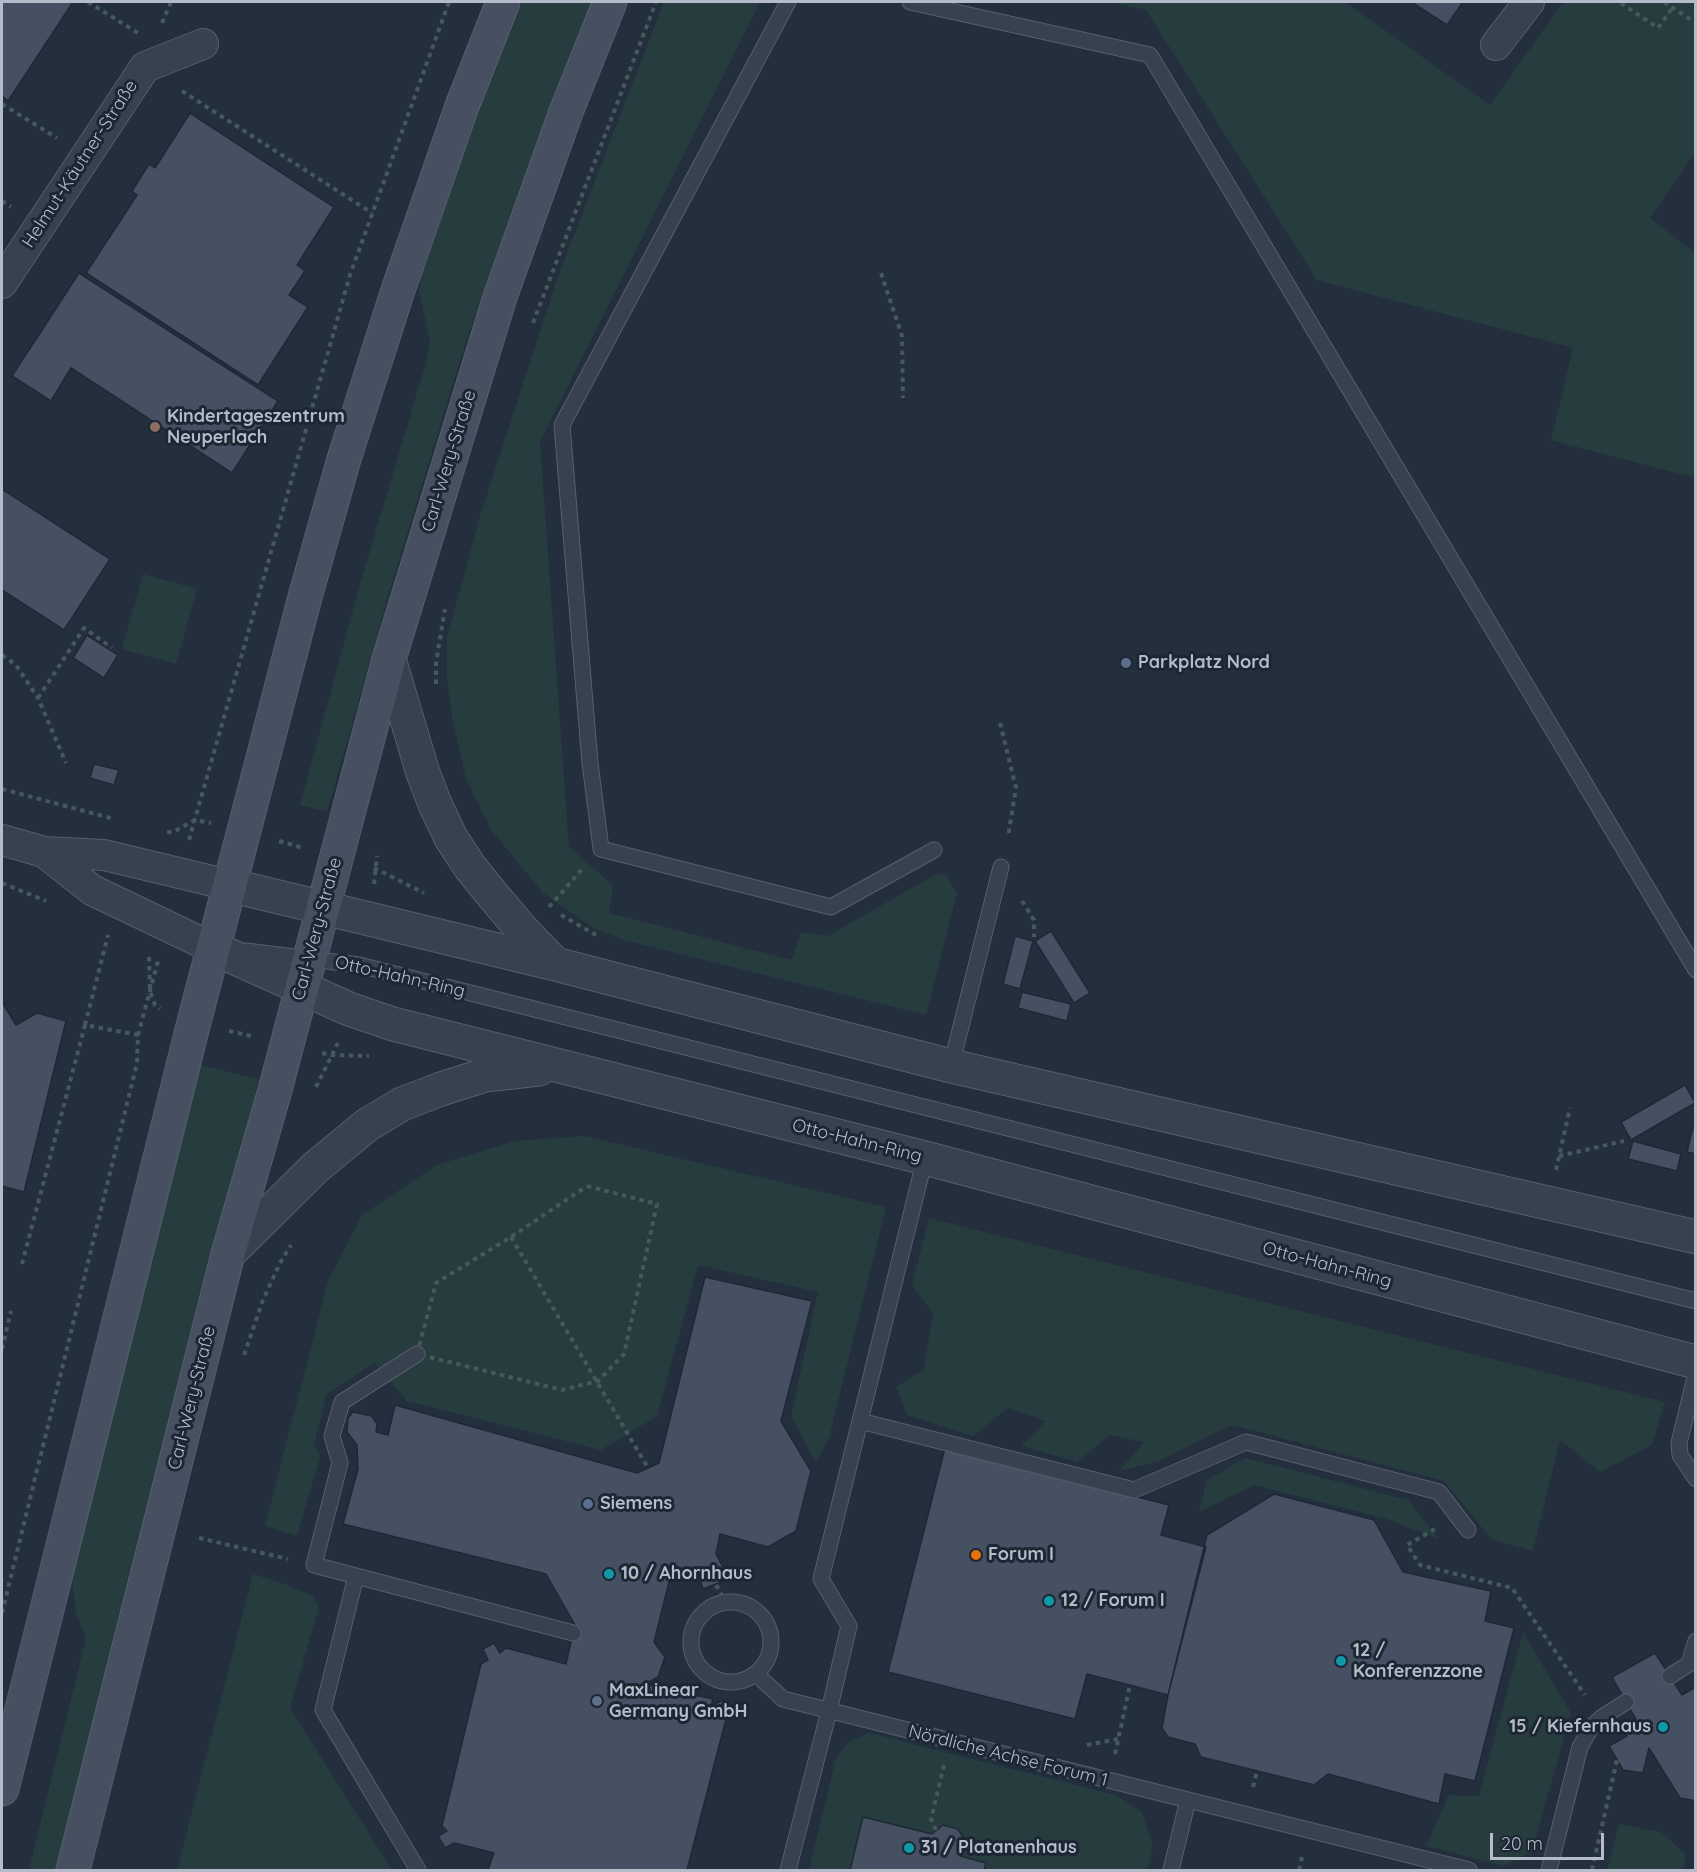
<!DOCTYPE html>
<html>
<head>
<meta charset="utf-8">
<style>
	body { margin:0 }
	#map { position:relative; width:1697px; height:1872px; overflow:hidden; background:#242f3e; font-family:Quicksand,sans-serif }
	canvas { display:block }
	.frame { position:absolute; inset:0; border:3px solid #b4bcc9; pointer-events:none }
	.scale { position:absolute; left:1490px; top:1833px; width:114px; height:27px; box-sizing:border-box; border:3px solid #b4bcc9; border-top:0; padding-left:8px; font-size:18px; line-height:21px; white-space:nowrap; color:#b4bcc9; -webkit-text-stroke:4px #1d2633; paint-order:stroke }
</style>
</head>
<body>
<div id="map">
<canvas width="1697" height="1872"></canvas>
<div class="frame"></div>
<div class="scale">20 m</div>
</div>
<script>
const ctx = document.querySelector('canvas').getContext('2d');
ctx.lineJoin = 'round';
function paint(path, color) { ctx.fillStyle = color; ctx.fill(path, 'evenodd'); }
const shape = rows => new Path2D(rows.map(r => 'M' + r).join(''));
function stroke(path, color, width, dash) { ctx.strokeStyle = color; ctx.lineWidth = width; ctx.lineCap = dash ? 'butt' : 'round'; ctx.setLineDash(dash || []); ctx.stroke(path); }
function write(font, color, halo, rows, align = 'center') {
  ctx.font = font + ' Quicksand,sans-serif'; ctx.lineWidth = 6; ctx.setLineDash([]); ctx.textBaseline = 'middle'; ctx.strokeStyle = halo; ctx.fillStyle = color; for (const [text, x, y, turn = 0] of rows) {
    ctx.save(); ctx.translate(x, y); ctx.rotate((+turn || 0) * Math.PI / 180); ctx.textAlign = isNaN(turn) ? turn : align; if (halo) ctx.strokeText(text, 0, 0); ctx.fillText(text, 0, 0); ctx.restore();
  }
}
paint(shape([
	[517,2,592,2,485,285,461,357,390,590,327,812,300,805,360,584,426,363,430,340,419,292,421,273,476,112],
	[664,2,760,2,540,442,569,847,613,885,609,913,792,960,801,932,828,936,938,873,947,876,957,893,926,1015,624,940,592,927,543,893,492,831,466,779,453,721,447,680,447,637,481,513,557,279],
	[1112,2,1345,2,1490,105,1563,2,1695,2,1695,153,1650,218,1695,253,1695,478,1551,440,1573,348,1317,280,1146,10],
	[143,574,197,589,176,664,122,649],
	[196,1064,259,1079,61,1870,29,1870,86,1638,76,1612,70,1567],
	[585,1136,886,1207,829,1438,816,1462,791,1417,818,1292,698,1265,657,1416,601,1450,407,1401,374,1363,327,1394,314,1444,320,1457,297,1536,265,1526,328,1281,362,1215,437,1165,515,1141],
	[929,1218,1232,1294,1665,1402,1652,1445,1600,1472,1560,1440,1533,1551,1492,1540,1444,1481,1232,1425,1159,1461,1119,1471,1144,1442,1110,1435,1077,1462,1021,1446,1046,1421,1008,1408,973,1436,907,1415,896,1387,924,1369,933,1314,912,1285],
	[1245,1458,1408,1500,1439,1539,1384,1518,1254,1485,1199,1512,1207,1480],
	[253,1574,287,1585,312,1596,319,1607,290,1708,392,1870,177,1870],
	[1523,1632,1571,1713,1532,1851,1504,1866,1426,1846,1449,1795,1479,1796],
	[869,1733,1116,1795,1142,1812,1153,1847,1147,1870,984,1870,985,1863,960,1856,964,1839,932,1834,863,1817,850,1870,809,1870,836,1758,850,1741],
	[1619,1824,1661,1832,1686,1855,1683,1870,1607,1870]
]), '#263c3f');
const building = shape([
	[2,2,73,2,8,101,2,96,2,2],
	[1411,2,1463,2,1447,25,1411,2],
	[190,113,334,207,297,265,305,271,289,295,308,307,258,385,86,273,137,195,132,191,149,164,155,168,190,113],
	[79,273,278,401,232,473,71,368,51,401,12,376,79,273],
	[2,489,110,559,64,630,2,590,2,489],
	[87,635,118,655,104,678,73,658,87,635],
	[94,764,119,770,114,785,90,778,94,764],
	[1051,931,1090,993,1074,1003,1035,941,1051,931],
	[1015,936,1033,941,1020,989,1003,984,1015,936],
	[1022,992,1071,1004,1067,1021,1018,1008,1022,992],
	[2,1002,16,1025,37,1013,66,1021,24,1192,2,1186,2,1002],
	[1685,1085,1695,1103,1631,1140,1621,1122,1685,1085],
	[1696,1115,1696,1154,1687,1152,1696,1115],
	[1633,1141,1681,1154,1677,1171,1628,1159,1633,1141],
	[705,1277,812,1301,781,1421,811,1471,796,1531,768,1547,720,1534,716,1554,729,1579,703,1589,698,1574,673,1566,654,1642,665,1657,658,1677,645,1684,713,1699,711,1706,723,1700,730,1711,719,1717,726,1719,687,1870,488,1870,494,1853,454,1843,445,1848,438,1836,447,1831,442,1826,481,1664,488,1660,483,1649,494,1643,500,1653,506,1648,566,1664,575,1625,546,1574,343,1524,358,1469,357,1445,347,1432,348,1418,353,1412,372,1416,377,1424,376,1432,388,1435,395,1405,637,1473,659,1463,705,1277],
	[945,1448,1169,1505,1161,1535,1206,1547,1168,1695,1087,1674,1075,1719,888,1672,945,1448],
	[1274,1494,1374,1520,1403,1572,1491,1591,1485,1621,1514,1628,1475,1781,1445,1774,1439,1804,1328,1774,1314,1785,1201,1757,1195,1744,1168,1737,1162,1728,1168,1695,1207,1535,1274,1494],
	[1655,1653,1682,1695,1696,1687,1696,1801,1680,1798,1649,1748,1643,1773,1623,1770,1609,1746,1627,1736,1624,1731,1638,1723,1612,1677,1655,1653],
	[863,1817,932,1834,943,1825,958,1829,964,1839,960,1856,986,1863,984,1870,850,1870,863,1817]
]);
paint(building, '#455162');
stroke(building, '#1f2835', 1.5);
const service = shape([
	[788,2,562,425,590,763,601,849,831,907,934,850],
	[910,2,1150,55,1696,970],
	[246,951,359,965,1696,1301],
	[951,1066,1001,867],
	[417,1354,342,1402,332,1436,340,1463,314,1565,573,1633],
	[1696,1373,1679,1443,1680,1455,1696,1479],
	[860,1421,1134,1490,1246,1442,1439,1492,1468,1530],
	[356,1576,323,1710,418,1870],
	'691 1642a40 40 0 1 1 80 0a40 40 0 1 1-80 0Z',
	[756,1674,783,1699,1469,1870],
	[1670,1676,1689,1664,1696,1641],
	[788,1870,829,1711,849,1626,821,1579,925,1158],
	[1171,1870,1188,1800],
	[1549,1870,1580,1747,1592,1726,1601,1718,1626,1702]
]);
const minor = shape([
	[1496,45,1529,2],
	[2,283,145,67,203,44],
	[2,840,44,852,104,855,229,885],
	[44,852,92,890,213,948]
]);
const tertiary = shape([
	[389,659,423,773,435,804,451,838,470,867,491,893,523,931,555,964],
	[229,885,555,964,951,1066,1696,1237],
	[213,948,349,1009,393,1024,925,1158,1696,1362],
	[228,1254,316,1167,367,1125,402,1104,441,1089,485,1075,539,1069]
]);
const secondary = shape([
	[2,1789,194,1022,305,597,344,459,398,290,462,106,503,2],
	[73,1870,228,1254,275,1090,389,659,500,297,566,112,610,2]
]);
stroke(service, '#565f6c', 17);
stroke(minor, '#565f6c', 32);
stroke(tertiary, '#565f6c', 35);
stroke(secondary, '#565f6c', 35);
stroke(shape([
	[88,2,138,33],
	[1664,2,1696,23],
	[1621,3,1658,28,1673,7],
	[162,23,171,2],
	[182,91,372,213],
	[2,104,57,138],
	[2,201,11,207],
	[881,273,902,336,903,398],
	[533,323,656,2],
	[2,655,16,665,38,698,66,763],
	[436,684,436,663,445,609],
	[38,698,84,628,112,648],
	[1000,723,1016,788,1008,837],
	[2,789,114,819],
	[167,832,173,832,195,820,211,823],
	[189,840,350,275,449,2],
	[279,841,303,848],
	[374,868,424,893],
	[2,883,46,901],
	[374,884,377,856],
	[1022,901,1034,920,1034,937],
	[549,907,584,867],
	[561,915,596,935],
	[149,957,150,991,155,1005,160,1009],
	[85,1025,108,935],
	[229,1031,251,1036],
	[322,1053,331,1055,369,1056],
	[316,1087,338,1043],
	[1559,1156,1624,1141],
	[1556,1170,1570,1108],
	[587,1186,657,1204,624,1354,598,1381,562,1390,417,1354,436,1283,511,1237,587,1186],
	[511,1237,648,1468],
	[22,1264,85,1025,138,1035],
	[2,1349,11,1311],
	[244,1355,263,1300,280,1263,291,1245],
	[1435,1529,1407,1545,1420,1565,1512,1588,1585,1695],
	[199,1538,288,1559],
	[716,1585,726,1602],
	[2,1613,137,1063,138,1035,158,961],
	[1087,1745,1118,1739],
	[1115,1754,1130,1685],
	[1253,1787,1257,1771],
	[936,1830,931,1819,944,1765],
	[1299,1870,1302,1857],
	[1592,1870,1617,1760]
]), '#44595c', 4, [4.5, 4.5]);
stroke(service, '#38414e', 15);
stroke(minor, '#38414e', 30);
stroke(tertiary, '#38414e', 33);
stroke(secondary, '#465061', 33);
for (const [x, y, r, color] of [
	[155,427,6,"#8d6e63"],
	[1126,663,6,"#5c6f8a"],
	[588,1504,6,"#5c6f8a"],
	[976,1555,6,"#e8710a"],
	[609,1574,6,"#0f9aa8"],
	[1049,1601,6,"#0f9aa8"],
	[1341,1661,6,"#0f9aa8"],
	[597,1701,6,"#5c6f8a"],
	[1663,1727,6,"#0f9aa8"],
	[909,1848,6,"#0f9aa8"]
]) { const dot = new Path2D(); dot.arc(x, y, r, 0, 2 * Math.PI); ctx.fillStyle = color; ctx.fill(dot); stroke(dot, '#1d2633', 2); }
write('18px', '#b4bcc9', '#1d2633', [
	["Helmut-Käutner-Straße",80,164,-57],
	["Carl-Wery-Straße",449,461,-73],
	["Carl-Wery-Straße",317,929,-75],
	["Otto-Hahn-Ring",400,977,13],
	["Otto-Hahn-Ring",857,1141,14],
	["Otto-Hahn-Ring",1327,1265,15],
	["Carl-Wery-Straße",192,1398,-76],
	["Nördliche Achse Forum 1",1008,1756,14]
]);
write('bold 18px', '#b4bcc9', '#1d2633', [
	["Kindertageszentrum",167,417],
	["Neuperlach",167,438],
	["Parkplatz Nord",1138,663],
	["Siemens",600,1504],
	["Forum I",988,1555],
	["10 / Ahornhaus",621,1574],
	["12 / Forum I",1061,1601],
	["12 /",1353,1651],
	["Konferenzzone",1353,1672],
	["MaxLinear",609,1691],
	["Germany GmbH",609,1712],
	["15 / Kiefernhaus",1651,1727,"right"],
	["31 / Platanenhaus",921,1848]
], 'left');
</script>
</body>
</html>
